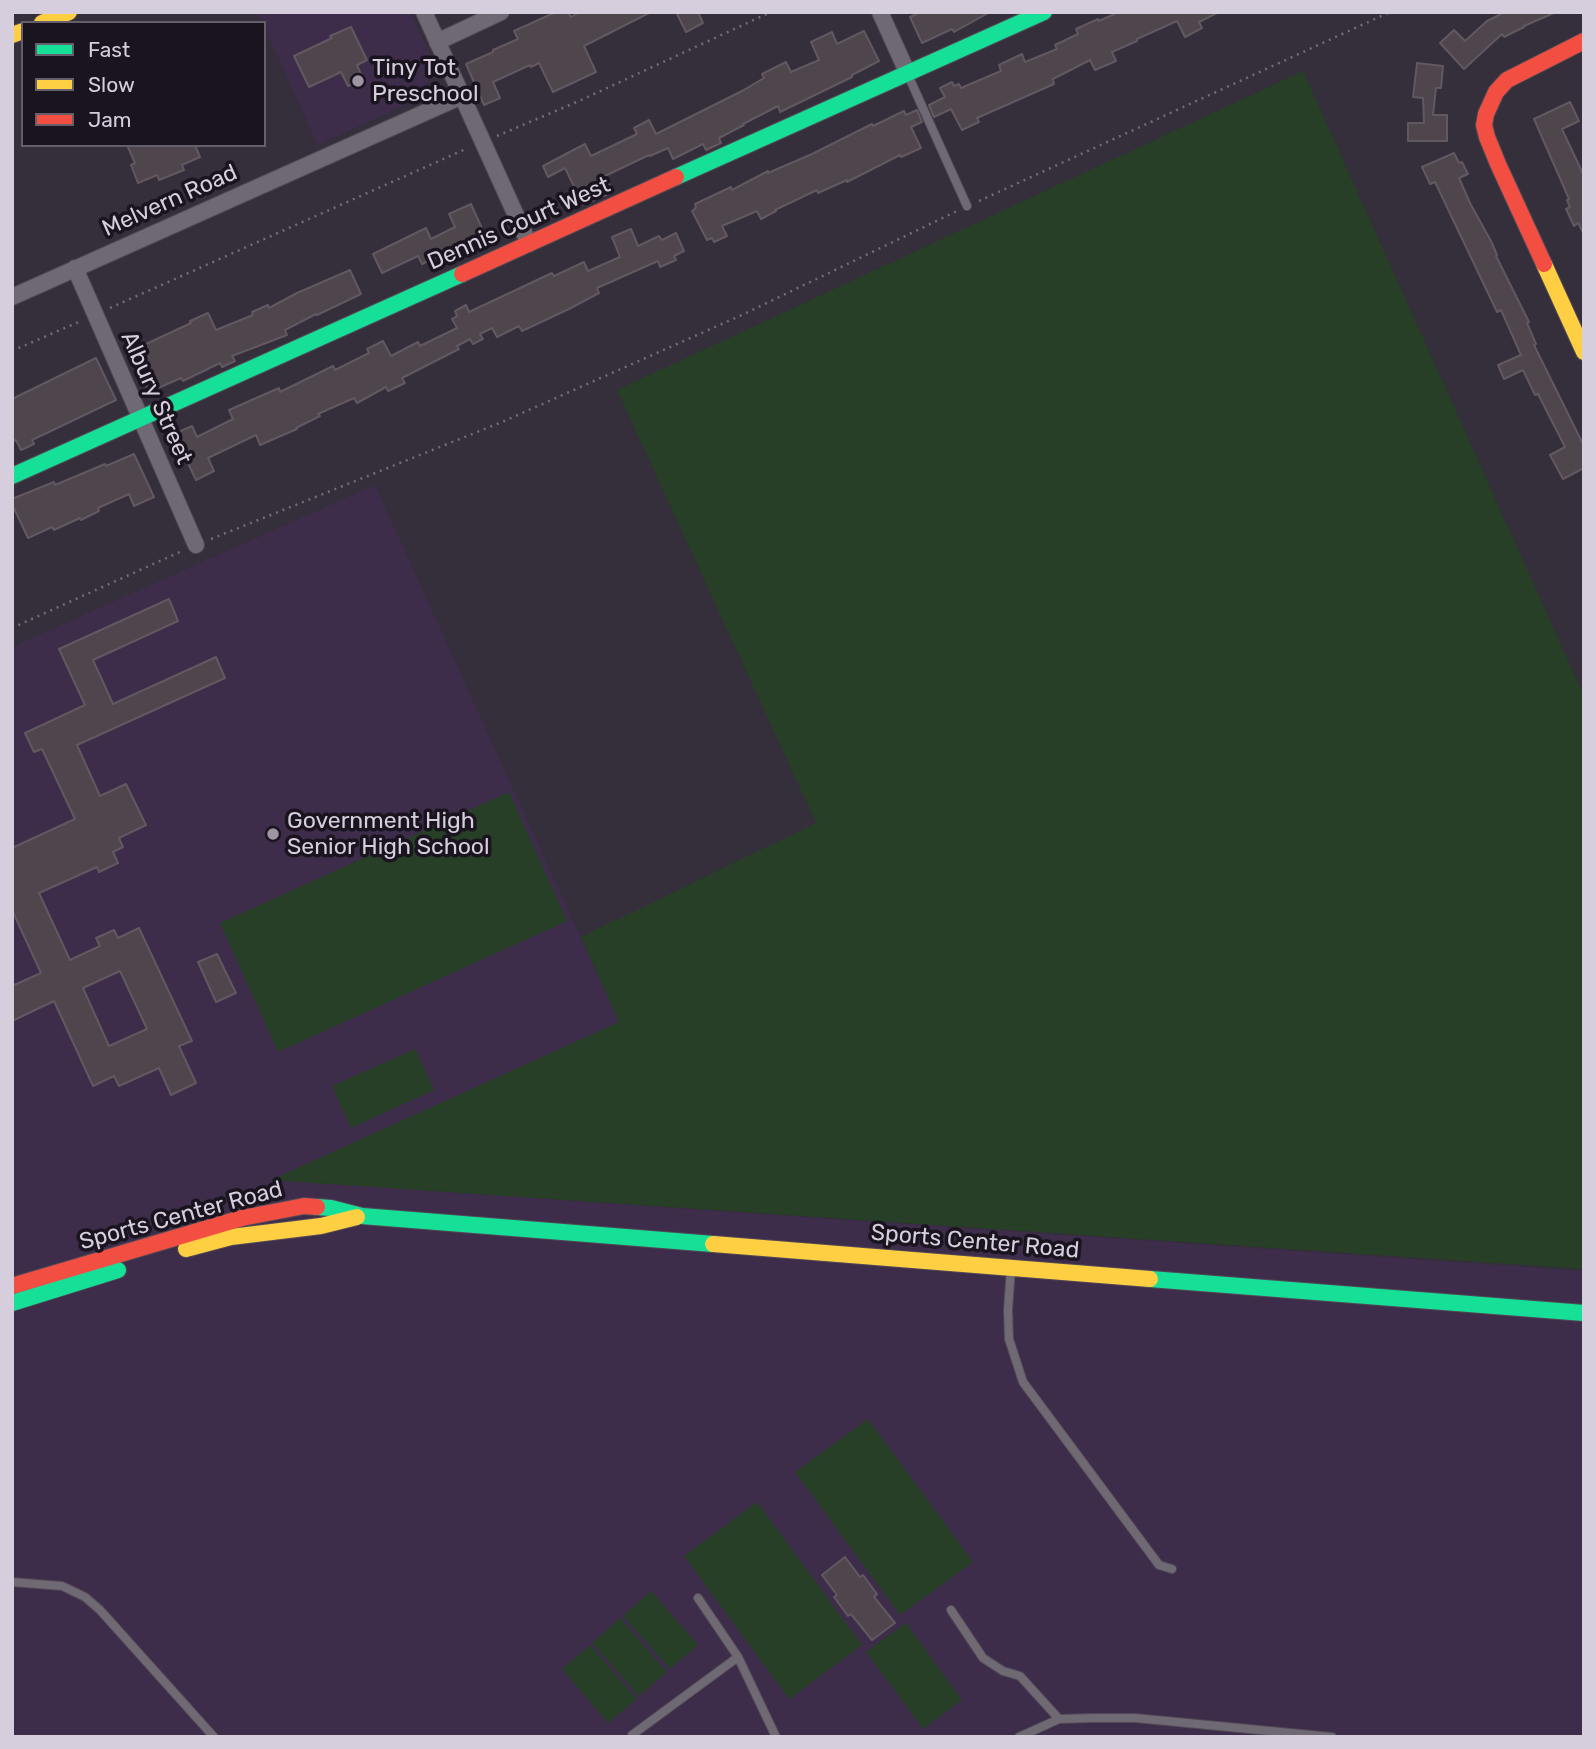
<!DOCTYPE html>
<html>
<head>
<meta charset="utf-8">
<style>
	body { margin:0 }
	#map { position:relative; width:1596px; height:1749px; overflow:hidden; background:#352e3b; font-family:Rubik,sans-serif }
	canvas { display:block }
	.frame { position:absolute; inset:0; border:14px solid #d6cddd; pointer-events:none }
	.legend { position:absolute; left:21px; top:21px; width:245px; height:126px; box-sizing:border-box; background:#1a141f; border:2px solid #655e6b; margin:0; padding:9px 12px; list-style:none; font-size:21px; color:#d6cddd }
	.legend li { display:flex; align-items:center; gap:14px; height:35px }
	.legend b { width:35px; border:2px solid #655e6b }
</style>
</head>
<body>
<div id="map">
<canvas width="1596" height="1749"></canvas>
<div class="frame"></div>
<ul class="legend">
<li><b style="height:9px;background:#16e098"></b>Fast</li>
<li><b style="height:9px;background:#ffcf43"></b>Slow</li>
<li><b style="height:9px;background:#f24e42"></b>Jam</li>
</ul>
</div>
<script>
const ctx = document.querySelector('canvas').getContext('2d');
ctx.lineJoin = 'round';
function paint(path, color) { ctx.fillStyle = color; ctx.fill(path, 'evenodd'); }
const shape = rows => new Path2D(rows.map(r => 'M' + r).join(''));
function stroke(path, color, width, dash) { ctx.strokeStyle = color; ctx.lineWidth = width; ctx.lineCap = dash ? 'butt' : 'round'; ctx.setLineDash(dash || []); ctx.stroke(path); }
function write(font, color, halo, rows, align = 'center') {
  ctx.font = font + ' Rubik,sans-serif'; ctx.lineWidth = 7; ctx.setLineDash([]); ctx.textBaseline = 'middle'; ctx.strokeStyle = halo; ctx.fillStyle = color; for (const [text, x, y, turn = 0] of rows) {
    ctx.save(); ctx.translate(x, y); ctx.rotate((+turn || 0) * Math.PI / 180); ctx.textAlign = isNaN(turn) ? turn : align; if (halo) ctx.strokeText(text, 0, 0); ctx.fillText(text, 0, 0); ctx.restore();
  }
}
paint(shape([
	[257,12,410,12,435,65,422,97,318,145,264,27,264,23,262,23],
	[375,485,619,1022,272,1180,1584,1271,1584,1737,12,1737,12,647]
]), '#3d2d4a');
paint(shape([
	[1303,71,1584,696,1584,1269,271,1180,619,1022,581,937,816,823,617,390],
	[509,792,567,921,278,1052,220,923],
	[415,1049,434,1090,351,1128,332,1086],
	[868,1419,973,1562,900,1615,795,1472],
	[757,1502,862,1645,789,1699,684,1556],
	[651,1591,698,1645,670,1669,623,1616],
	[620,1618,667,1672,639,1696,592,1643],
	[906,1623,962,1700,923,1729,866,1652],
	[590,1645,637,1699,608,1723,562,1669]
]), '#263f26');
const building = shape([
	[556,12,568,12,571,17,580,12,651,12,584,46,596,72,553,92,539,63,531,67,530,65,493,82,500,98,484,105,466,64,493,52,493,50,518,39,514,31,556,12],
	[676,12,698,12,703,23,686,32,676,12],
	[921,12,990,12,954,32,952,29,922,43,910,17,921,12],
	[1119,12,1219,12,1199,22,1202,28,1185,37,1177,21,1137,39,1137,41,1112,52,1116,61,1095,70,1090,60,1053,79,1054,84,977,118,979,122,962,130,951,109,934,117,929,105,945,97,940,88,952,82,954,86,959,84,961,88,1001,71,999,65,1022,54,1025,62,1057,49,1055,45,1078,34,1076,29,1098,19,1099,21,1119,12],
	[1505,12,1556,12,1524,26,1524,27,1504,37,1502,34,1464,69,1440,43,1454,30,1465,41,1487,21,1505,12],
	[351,27,367,60,357,65,363,79,348,86,341,72,309,87,294,56,332,38,330,36,351,27],
	[864,31,879,61,852,75,852,77,780,112,778,106,743,124,744,125,719,138,721,143,706,150,703,144,673,159,668,148,650,156,649,155,605,176,613,192,583,205,565,168,548,177,543,166,585,144,591,156,637,134,634,128,649,120,656,134,742,91,764,78,762,74,786,62,791,72,819,60,811,42,832,32,837,44,864,31],
	[1417,63,1443,66,1441,88,1436,88,1433,115,1447,115,1447,141,1408,141,1408,123,1424,123,1423,98,1413,97,1417,63],
	[1570,102,1579,121,1562,129,1584,176,1584,234,1578,223,1574,226,1566,209,1570,207,1567,200,1569,199,1534,119,1570,102],
	[917,110,922,122,911,127,921,148,901,157,900,155,847,182,847,180,818,193,817,190,775,210,776,211,761,219,757,211,722,226,727,236,714,242,712,238,707,240,692,211,696,208,695,204,731,187,732,190,768,171,768,173,812,154,872,124,873,126,904,111,906,115,917,110],
	[127,145,195,145,200,157,182,165,184,170,159,180,157,175,138,183,131,165,135,163,127,145],
	[1454,153,1459,163,1462,162,1468,174,1459,178,1470,203,1492,243,1497,255,1496,256,1529,322,1527,323,1536,344,1534,345,1584,446,1584,468,1563,479,1550,455,1565,447,1538,394,1535,395,1523,370,1504,379,1498,365,1521,355,1501,310,1497,312,1435,182,1430,184,1422,167,1454,153],
	[471,204,485,235,477,239,480,246,467,252,463,245,422,264,418,256,382,273,373,254,426,228,431,239,455,227,449,214,471,204],
	[631,229,638,246,659,236,662,240,676,233,684,251,674,256,676,260,660,267,658,261,597,288,599,293,569,309,522,331,519,326,497,337,492,328,480,334,483,339,473,344,470,339,457,346,459,349,402,378,405,383,388,391,386,387,357,403,354,398,318,414,320,416,296,428,297,429,260,445,256,435,208,458,214,471,196,480,174,434,192,426,197,437,233,419,229,410,279,388,280,392,333,366,335,370,369,353,367,349,383,341,391,356,418,342,420,346,457,328,452,319,457,316,455,311,466,305,469,312,552,273,554,276,584,262,588,271,620,257,612,237,631,229],
	[350,270,361,294,317,315,316,314,285,330,287,335,232,356,235,361,222,367,220,363,183,381,181,378,149,392,131,351,191,323,190,321,208,313,216,330,253,315,252,312,268,305,269,308,297,293,350,270],
	[96,358,116,400,32,440,34,444,21,450,16,440,12,442,12,399,96,358],
	[134,454,154,497,134,506,129,494,98,508,99,511,81,520,80,518,54,530,52,527,28,538,12,504,12,499,54,482,55,485,105,464,106,466,134,454],
	[169,599,178,621,93,660,113,704,216,657,225,678,77,745,100,796,126,784,146,825,119,838,123,847,113,852,118,863,99,872,97,867,39,893,70,960,100,946,96,938,114,930,118,938,139,928,192,1041,179,1046,196,1083,171,1095,159,1068,119,1086,114,1076,93,1086,54,1001,12,1021,12,986,41,973,12,910,12,848,75,819,42,749,34,752,25,733,85,705,59,649,169,599],
	[120,971,147,1029,109,1046,83,988,120,971],
	[217,954,236,993,216,1002,198,962,217,954],
	[845,1557,860,1577,863,1575,877,1594,874,1597,895,1623,872,1640,851,1614,848,1616,834,1597,837,1595,822,1575,845,1557]
]);
paint(building, '#4e454d');
stroke(building, '#625860', 2);
const lane = shape([
	[908,75,967,206],
	[1011,1268,1008,1310,1009,1339,1023,1382,1159,1565,1172,1569],
	[12,1582,62,1586,85,1597,100,1610,214,1737],
	[698,1598,738,1657,776,1737],
	[951,1610,983,1658,1003,1671,1020,1676,1059,1719],
	[632,1735,738,1657],
	[1019,1737,1059,1719,1092,1718,1135,1718,1332,1737]
]);
const street = shape([
	[424,12,529,244],
	[880,12,908,74],
	[437,42,501,12],
	[75,268,196,545],
	[12,297,462,96]
]);
const fast = shape([
	[676,177,1044,12],
	[12,476,462,274],
	[317,1207,331,1208,362,1216,713,1244],
	[1150,1279,1584,1313],
	[12,1303,118,1270]
]);
const slow = shape([
	[42,23,69,12],
	[12,35,23,31],
	[1544,264,1584,352],
	[713,1244,1150,1279],
	[186,1249,231,1237,321,1226,357,1217]
]);
const jam = shape([
	[1544,264,1498,164,1487,137,1484,125,1486,114,1496,92,1507,80,1584,41],
	[462,274,676,177],
	[12,1286,242,1218,304,1206,317,1207]
]);
stroke(lane, '#514a56', 10);
stroke(street, '#514a56', 18);
stroke(fast, '#514a56', 18);
stroke(slow, '#514a56', 18);
stroke(jam, '#514a56', 18);
stroke(shape([
	[497,136,579,101,771,12],
	[979,201,1390,12],
	[110,308,468,148],
	[12,351,81,321],
	[211,539,502,422,742,315,957,211],
	[12,628,182,551]
]), '#726d77', 2.5, [2, 5]);
stroke(lane, '#6f6974', 8);
stroke(street, '#6f6974', 16);
stroke(fast, '#16e098', 16);
stroke(slow, '#ffcf43', 16);
stroke(jam, '#f24e42', 16);
for (const [x, y, r, color] of [
	[358,81,7,"#9e95a4"],
	[273,834,7,"#9e95a4"]
]) { const dot = new Path2D(); dot.arc(x, y, r, 0, 2 * Math.PI); ctx.fillStyle = color; ctx.fill(dot); stroke(dot, '#1a141f', 2.5); }
write('23px', '#d6cddd', '#1a141f', [
	["Tiny Tot",372,68],
	["Preschool",372,94],
	["Government High",287,821],
	["Senior High School",287,847]
], 'left');
write('23px', '#d6cddd', '#1a141f', [
	["Melvern Road",170,201,-24],
	["Dennis Court West",519,224,-24],
	["Albury Street",156,398,66],
	["Sports Center Road",181,1216,-15],
	["Sports Center Road",975,1242,5]
]);
</script>
</body>
</html>
